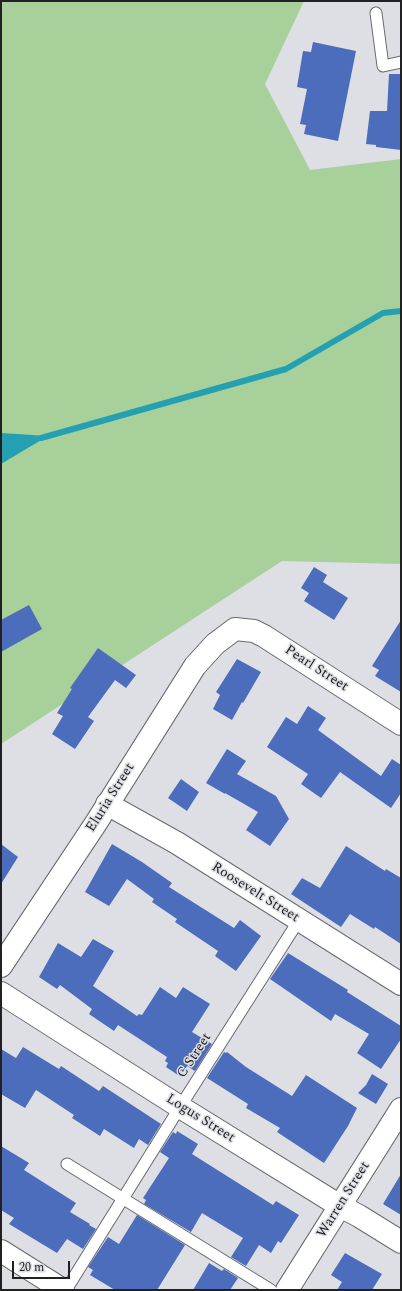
<!DOCTYPE html>
<html>
<head>
<meta charset="utf-8">
<style>
	body { margin:0 }
	#map { position:relative; width:402px; height:1291px; overflow:hidden; background:#dddfe4; font-family:Spectral,serif }
	canvas { display:block }
	.frame { position:absolute; inset:0; border:2px solid #212123; pointer-events:none }
	.scale { position:absolute; left:12px; top:1261px; width:58px; height:18px; box-sizing:border-box; border:2px solid #212123; border-top:0; padding-left:5px; font-size:12px; line-height:14px; white-space:nowrap; color:#212123; -webkit-text-stroke:3px #dddfe4; paint-order:stroke }
</style>
</head>
<body>
<div id="map">
<canvas width="402" height="1291"></canvas>
<div class="frame"></div>
<div class="scale">20 m</div>
</div>
<script>
const ctx = document.querySelector('canvas').getContext('2d');
ctx.lineJoin = 'round';
function paint(path, color) { ctx.fillStyle = color; ctx.fill(path, 'evenodd'); }
const shape = rows => new Path2D(rows.map(r => 'M' + r).join(''));
function stroke(path, color, width, dash) { ctx.strokeStyle = color; ctx.lineWidth = width; ctx.lineCap = dash ? 'butt' : 'round'; ctx.setLineDash(dash || []); ctx.stroke(path); }
function write(font, color, halo, rows, align = 'center') {
  ctx.font = font + ' Spectral,serif'; ctx.lineWidth = 3; ctx.setLineDash([]); ctx.textBaseline = 'middle'; ctx.strokeStyle = halo; ctx.fillStyle = color; for (const [text, x, y, turn = 0] of rows) {
    ctx.save(); ctx.translate(x, y); ctx.rotate((+turn || 0) * Math.PI / 180); ctx.textAlign = isNaN(turn) ? turn : align; if (halo) ctx.strokeText(text, 0, 0); ctx.fillText(text, 0, 0); ctx.restore();
  }
}
paint(shape([
	[1,1,304,1,265,84,310,170,401,159,401,564,282,561,1,744]
]), '#a7d09b');
paint(shape([
	[1,433,48,436,1,464]
]), '#24a0b0');
stroke(shape([
	[41,438,286,369,383,313,401,311]
]), '#24a0b0', 6);
paint(shape([
	[313,42,356,51,338,141,304,134,306,125,300,124,307,89,297,87,303,51,311,52],
	[389,74,401,74,401,150,376,147,376,145,366,144,370,111,387,111],
	[314,567,327,575,323,582,348,598,334,620,304,601,309,593,301,588],
	[29,605,42,629,1,652,1,620],
	[401,620,401,692,375,676,379,670,372,666],
	[98,648,136,675,126,688,115,680,88,717,94,721,75,749,52,734,63,716,57,713,72,689,70,688],
	[237,659,261,672,243,703,242,702,232,720,213,709,220,695,216,692],
	[308,706,326,718,318,730,381,776,392,759,401,765,401,793,391,808,340,772,321,798,301,784,308,774,267,747,286,717,297,724],
	[227,749,246,761,237,774,276,796,289,819,270,846,246,830,258,812,225,793,225,794,206,783],
	[181,779,199,792,187,811,168,798],
	[1,844,18,857,1,884],
	[112,844,142,862,172,883,169,887,234,928,240,920,261,936,236,971,215,956,218,951,175,922,177,919,152,902,154,899,127,879,109,906,85,892],
	[346,846,385,871,386,869,401,878,401,944,375,927,374,929,350,914,341,927,291,894,302,878,320,888],
	[93,939,114,951,93,986,137,1016,139,1014,142,1015,160,987,176,998,183,987,210,1004,192,1032,212,1044,195,1071,187,1066,183,1072,181,1070,178,1075,166,1067,168,1063,165,1061,167,1057,118,1025,114,1031,89,1014,92,1009,60,985,57,989,39,977,58,943,81,957],
	[288,953,348,990,347,992,401,1026,401,1039,381,1069,357,1053,369,1034,335,1014,331,1021,270,979],
	[23,1047,59,1069,61,1066,99,1091,103,1086,161,1124,148,1145,139,1139,134,1148,104,1129,100,1136,72,1118,74,1115,36,1090,25,1108,1,1094,1,1049,16,1058],
	[224,1052,226,1053,227,1052,246,1067,292,1096,306,1075,357,1108,348,1126,324,1163,277,1132,280,1128,246,1108,248,1104,207,1078],
	[372,1074,388,1084,376,1104,358,1093,366,1085],
	[177,1131,198,1144,192,1154,273,1205,276,1201,299,1215,281,1243,278,1241,271,1253,259,1245,246,1266,231,1257,243,1238,202,1213,191,1232,144,1204,146,1200,143,1198,169,1158,160,1152,173,1132,176,1134],
	[1,1146,29,1163,24,1170,76,1203,70,1212,90,1224,89,1225,96,1229,83,1249,67,1239,57,1253,9,1224,14,1218,1,1210],
	[401,1174,401,1215,383,1204],
	[137,1215,185,1245,157,1290,115,1290,90,1275,93,1270,88,1267,108,1237,119,1244],
	[345,1253,382,1274,372,1290,337,1290,342,1282,331,1275],
	[209,1263,222,1271,224,1269,238,1278,230,1290,193,1290]
]), '#4c6cbc');
const service = shape([
	[376,13,383,66,401,62],
	[67,1164,271,1290],
	[66,1290,180,1107,299,920]
]);
const minor = shape([
	[107,804,177,843,401,984],
	[1,993,180,1107,340,1206,359,1216,401,1242],
	[1,1251,63,1290],
	[287,1290,401,1109]
]);
const tertiary = shape([
	[1,966,96,823,195,666,215,644,235,629,254,631,264,636,401,724]
]);
stroke(service, '#686a6e', 13);
stroke(minor, '#686a6e', 24);
stroke(tertiary, '#686a6e', 24);
stroke(service, '#fff', 11);
stroke(minor, '#fff', 22);
stroke(tertiary, '#fff', 22);
write('14px', '#212123', '#dddfe4', [
	["Pearl Street",316,669,33],
	["Eluria Street",111,798,-58],
	["Roosevelt Street",255,893,32],
	["C Street",195,1056,-57],
	["Logus Street",200,1119,32],
	["Warren Street",344,1200,-58]
]);
</script>
</body>
</html>
